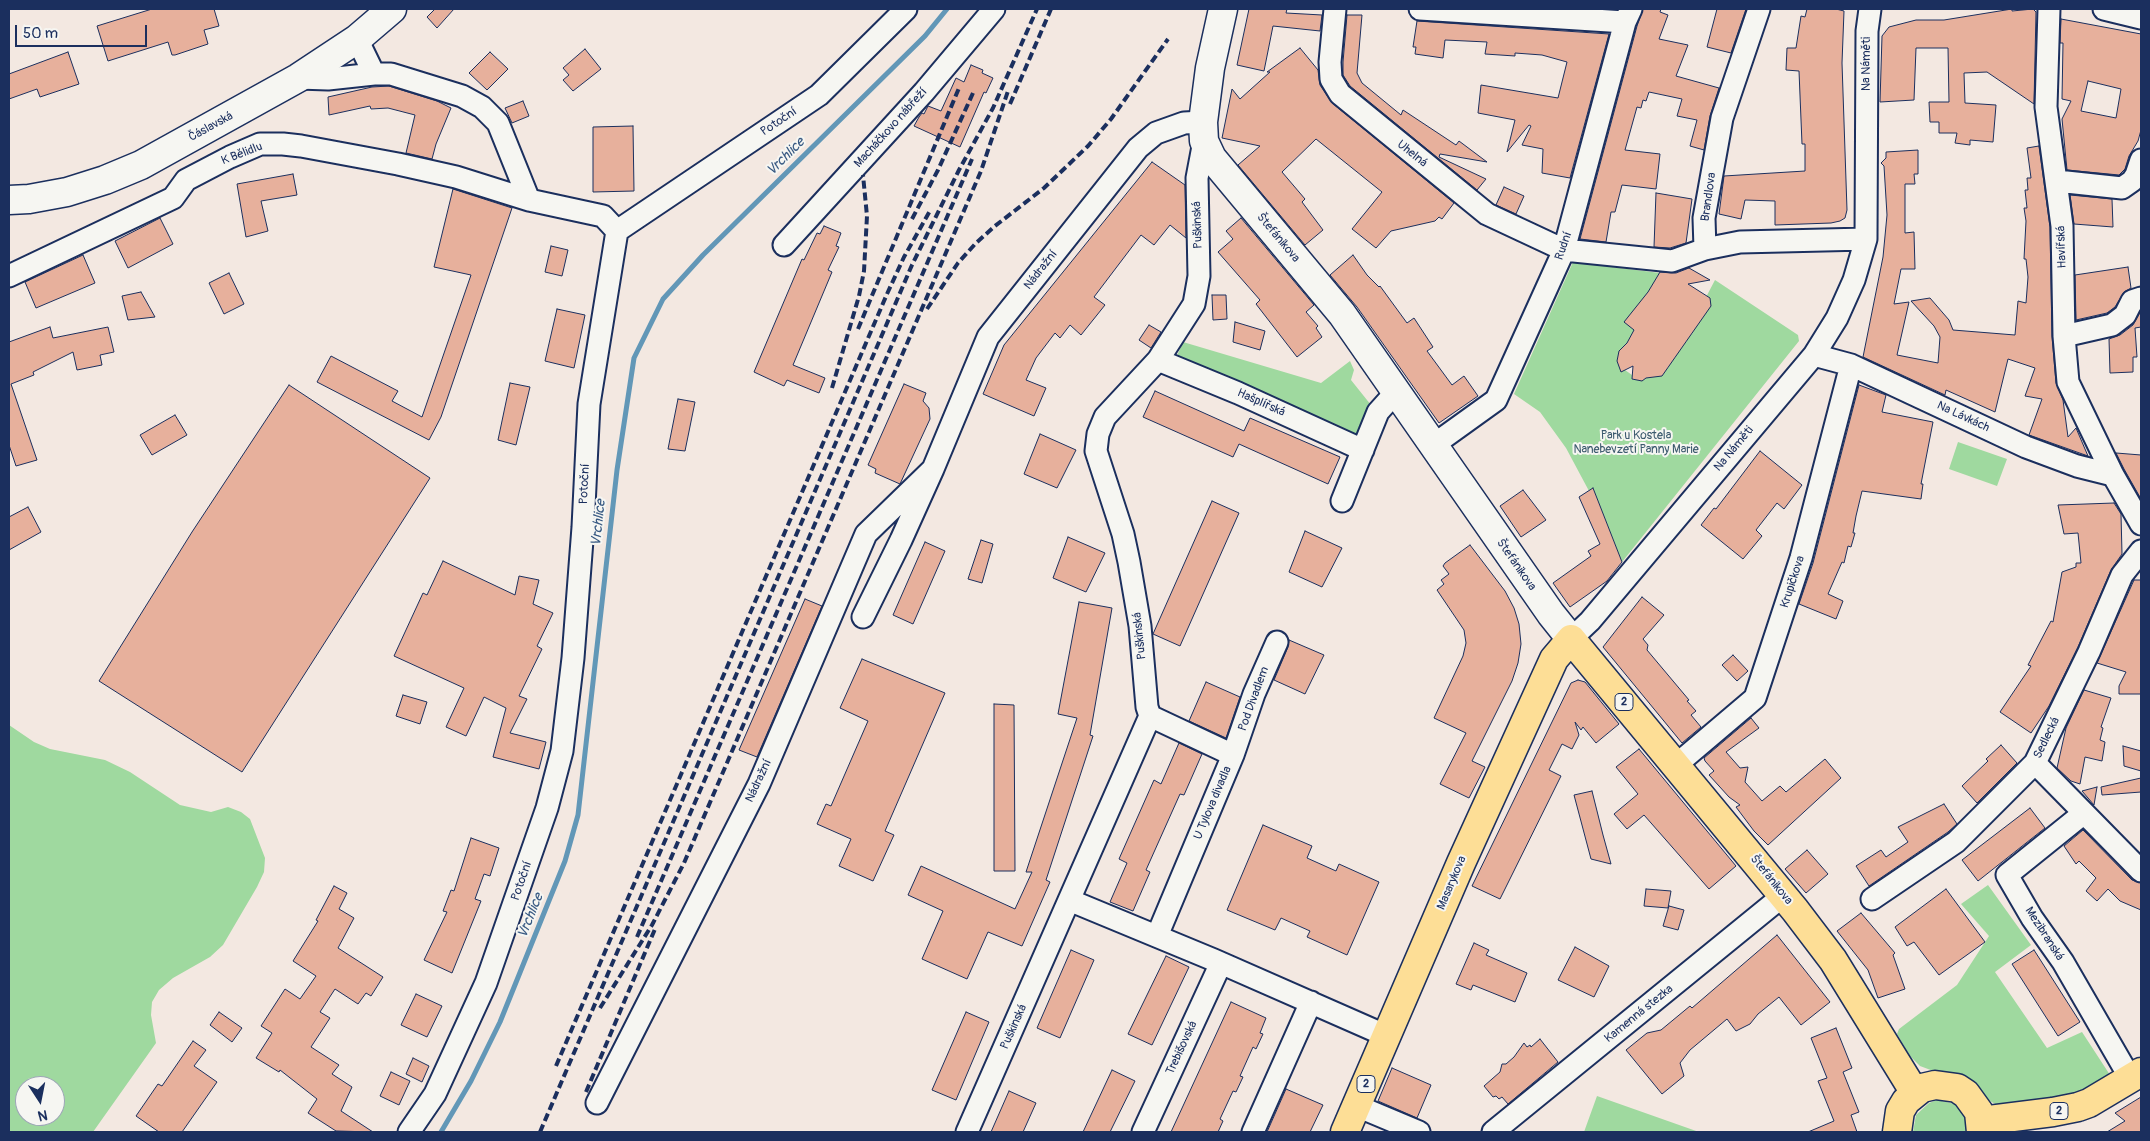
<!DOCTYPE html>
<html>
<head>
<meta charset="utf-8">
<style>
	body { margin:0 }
	#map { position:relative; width:2150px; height:1141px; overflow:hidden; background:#f3e8e1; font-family:Pangolin,sans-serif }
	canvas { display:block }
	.frame { position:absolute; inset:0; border:10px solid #1b2f5e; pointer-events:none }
	.north { position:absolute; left:15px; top:1076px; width:50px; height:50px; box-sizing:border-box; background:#f6f6f2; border:1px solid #9ea6b7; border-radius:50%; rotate:169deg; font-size:14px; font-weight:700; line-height:20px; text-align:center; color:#1b2f5e }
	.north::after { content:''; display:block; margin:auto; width:18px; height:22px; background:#1b2f5e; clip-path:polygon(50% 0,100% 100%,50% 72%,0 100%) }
	.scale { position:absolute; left:15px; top:25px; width:132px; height:22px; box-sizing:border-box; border:2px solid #1b2f5e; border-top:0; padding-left:6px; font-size:15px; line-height:18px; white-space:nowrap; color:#1b2f5e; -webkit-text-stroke:4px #f6f6f2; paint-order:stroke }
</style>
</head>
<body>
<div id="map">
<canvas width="2150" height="1141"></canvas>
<div class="frame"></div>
<div class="north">N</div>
<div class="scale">50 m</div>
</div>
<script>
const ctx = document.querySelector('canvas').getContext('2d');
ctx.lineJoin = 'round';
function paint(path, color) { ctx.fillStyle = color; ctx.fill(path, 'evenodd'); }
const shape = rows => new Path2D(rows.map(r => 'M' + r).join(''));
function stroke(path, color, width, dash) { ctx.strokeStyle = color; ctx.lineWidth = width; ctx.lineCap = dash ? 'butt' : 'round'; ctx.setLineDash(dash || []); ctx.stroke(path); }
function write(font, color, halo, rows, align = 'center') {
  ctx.font = font + ' Pangolin,sans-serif'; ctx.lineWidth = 4; ctx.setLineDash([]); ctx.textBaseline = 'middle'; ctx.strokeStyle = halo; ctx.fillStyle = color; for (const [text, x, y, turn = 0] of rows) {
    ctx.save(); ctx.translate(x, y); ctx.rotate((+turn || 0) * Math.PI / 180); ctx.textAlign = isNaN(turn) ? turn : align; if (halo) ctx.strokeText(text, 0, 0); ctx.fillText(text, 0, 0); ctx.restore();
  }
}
paint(shape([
	[1573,262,1660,273,1625,370,1632,375,1632,379,1634,380,1635,375,1659,373,1660,376,1662,376,1662,373,1666,367,1668,368,1669,366,1667,364,1672,357,1675,358,1676,356,1674,354,1682,341,1685,343,1687,341,1684,339,1688,332,1692,334,1693,332,1690,329,1700,322,1704,301,1715,280,1798,335,1799,341,1622,562,1593,489,1589,491,1566,448,1540,412,1514,394],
	[1183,342,1321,383,1350,361,1354,370,1351,380,1371,405,1358,435,1176,358],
	[1958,442,2007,459,1997,486,1949,469],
	[9,725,34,742,50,749,105,760,130,772,180,805,211,812,228,807,241,812,250,819,265,858,264,872,257,887,223,945,210,957,173,978,159,990,152,1002,151,1015,156,1043,93,1132,9,1132],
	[25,1086,55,1086,55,1116,25,1116],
	[1988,885,2031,945,1995,972,2047,1048,2082,1032,2110,1075,2093,1091,2006,1106,1997,1105,1944,1075,1920,1066,1910,1056,1897,1034,1899,1029,1957,985,1989,936,1961,904],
	[1597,1096,1699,1132,1584,1132],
	[1937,1100,1955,1104,1962,1110,1966,1118,1967,1132,1913,1132,1916,1115,1929,1103]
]), '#9fd99f');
stroke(shape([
	[441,1132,471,1081,500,1022,565,861,578,815,617,470,634,358,663,299,703,255,925,36,947,9]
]), '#6297b7', 5);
const building = shape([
	[152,9,214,9,219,26,204,30,208,44,175,55,172,55,168,42,108,61,97,26,152,9],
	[435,9,454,9,437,28,427,17,435,9],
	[1249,9,1287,9,1286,13,1322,15,1320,31,1273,26,1264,71,1237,65,1249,9],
	[1643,9,1661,9,1660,12,1668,15,1659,39,1688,45,1676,76,1719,88,1710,116,1704,150,1690,146,1697,120,1677,116,1682,99,1649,92,1646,101,1643,100,1641,108,1637,107,1625,150,1660,154,1656,189,1622,185,1615,212,1611,212,1606,242,1580,239,1637,26,1643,9],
	[1717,9,1746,9,1731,53,1707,47,1717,9],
	[1807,9,1836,9,1844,11,1842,63,1847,210,1845,218,1840,221,1831,223,1775,225,1775,201,1745,200,1741,219,1719,214,1724,176,1805,171,1805,144,1802,144,1799,71,1786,70,1787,48,1796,48,1801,16,1805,17,1807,9],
	[2012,9,2012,11,2033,9,2036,12,2034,104,1987,72,1964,73,1965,103,1996,105,1993,142,1970,140,1970,145,1955,143,1957,133,1939,133,1939,122,1930,122,1929,102,1949,102,1948,48,1916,48,1914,100,1880,102,1882,36,1889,27,1916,20,1944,20,2012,9],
	[1347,15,1362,15,1357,73,1362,83,1401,115,1403,110,1456,145,1459,141,1487,162,1440,154,1439,157,1486,179,1477,190,1350,86,1343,75,1343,62,1347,15],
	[2061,19,2141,34,2141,130,2138,141,2129,156,2125,169,2119,175,2067,170,2062,119,2071,101,2062,99,2063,43,2060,43,2061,19],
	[2088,81,2121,89,2116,118,2081,111,2088,81],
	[1417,21,1609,34,1570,178,1542,173,1543,149,1522,145,1531,126,1529,125,1507,152,1515,120,1478,113,1481,85,1558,98,1567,62,1542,55,1515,53,1515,56,1485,54,1487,42,1445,40,1443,58,1415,54,1416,47,1413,47,1417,21],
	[1300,48,1318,70,1320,85,1332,103,1454,203,1442,219,1439,217,1435,221,1391,231,1376,248,1352,229,1382,192,1316,139,1282,172,1305,199,1302,202,1323,230,1305,245,1238,165,1260,146,1222,138,1232,89,1240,99,1270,72,1267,72,1300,48],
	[585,49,601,69,573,91,563,80,569,75,563,68,585,49],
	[68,52,79,84,40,97,37,89,9,99,9,74,68,52],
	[490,52,508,69,487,90,469,73,490,52],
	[971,65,983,70,982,73,993,78,986,93,984,92,960,147,914,126,919,117,922,113,924,114,928,106,941,111,956,78,964,82,971,65],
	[389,86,437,101,451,108,436,144,432,159,406,153,415,115,388,108,371,109,370,106,329,115,328,97,372,87,389,86],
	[523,101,529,116,512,123,505,108,523,101],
	[633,126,634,191,593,192,593,127,633,126],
	[2039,146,2050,227,2052,336,2056,383,2063,400,2068,437,2076,428,2088,456,2029,435,2042,399,2025,396,2035,368,2008,359,1995,412,1946,390,1945,395,1863,357,1883,257,1887,215,1884,166,1881,163,1886,158,1886,152,1918,150,1918,174,1914,174,1915,184,1905,184,1905,233,1914,232,1915,269,1901,269,1894,304,1909,302,1897,355,1938,363,1940,337,1934,326,1911,301,1930,298,1949,320,1953,330,2015,335,2018,301,2026,303,2028,277,2026,259,2024,259,2026,221,2024,208,2027,208,2025,190,2028,190,2027,178,2031,178,2027,148,2039,146],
	[1152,162,1185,185,1186,238,1170,225,1154,245,1141,235,1094,297,1105,305,1081,335,1070,325,1060,338,1055,333,1036,358,1026,380,1046,388,1034,416,983,394,1004,345,1152,162],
	[293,174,297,195,261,201,268,231,246,237,237,184,293,174],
	[1504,187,1524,196,1516,214,1496,205,1504,187],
	[453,189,512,208,441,417,429,440,317,382,331,356,398,391,392,401,422,417,471,275,434,267,453,189],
	[1656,193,1692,199,1686,243,1670,248,1654,247,1656,193],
	[2070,195,2112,199,2113,227,2074,224,2070,195],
	[160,218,173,244,128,268,115,241,160,218],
	[1241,218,1314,305,1306,312,1318,326,1316,328,1322,337,1297,357,1256,304,1260,300,1218,252,1233,239,1226,231,1241,218],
	[824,226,841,233,836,246,839,247,828,270,832,272,793,365,825,378,819,393,787,380,784,386,754,372,802,259,804,260,817,233,820,234,824,226],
	[551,246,568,250,562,276,545,272,551,246],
	[83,255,95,283,36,308,25,282,83,255],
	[1353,255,1367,275,1379,287,1380,286,1407,323,1414,318,1433,347,1427,351,1452,385,1464,376,1478,396,1439,423,1357,307,1330,275,1353,255],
	[2128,267,2131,288,2124,292,2115,307,2107,313,2076,320,2075,275,2128,267],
	[1689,268,1710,280,1688,284,1710,298,1711,306,1662,376,1646,378,1642,381,1632,379,1633,366,1621,372,1617,361,1619,351,1627,343,1634,330,1624,322,1648,292,1660,272,1676,273,1689,268],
	[229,273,244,304,224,314,209,283,229,273],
	[141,292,155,317,128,320,122,296,141,292],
	[1212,295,1226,295,1227,319,1213,320,1212,295],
	[557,309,585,315,574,368,545,361,557,309],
	[2141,311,2141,327,2135,328,2137,357,2133,357,2133,372,2110,373,2109,339,2120,335,2133,325,2141,311],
	[1235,322,1265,331,1260,350,1233,342,1235,322],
	[1149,325,1161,332,1151,348,1139,340,1149,325],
	[50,327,53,338,108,327,114,352,100,355,102,365,77,370,73,352,33,372,34,375,11,384,37,460,16,466,9,445,9,342,50,327],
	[510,383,530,387,516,445,498,440,510,383],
	[904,384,926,393,923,401,929,408,930,419,900,484,875,473,876,469,868,465,904,384],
	[289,385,430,478,242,772,99,681,192,532,289,385],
	[1859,385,1886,395,1882,412,1933,422,1921,484,1923,484,1921,499,1862,491,1856,516,1853,533,1855,533,1851,547,1848,546,1844,563,1842,562,1828,594,1843,601,1836,619,1799,604,1813,563,1859,385],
	[1155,391,1244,431,1250,418,1340,457,1328,484,1239,444,1233,457,1143,417,1155,391],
	[678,399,695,402,685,451,668,449,678,399],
	[175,415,187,435,152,455,140,435,175,415],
	[1040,434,1076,450,1057,488,1024,474,1040,434],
	[1760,451,1802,485,1784,509,1777,503,1756,530,1762,536,1743,559,1701,525,1714,508,1716,509,1760,451],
	[2116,453,2141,455,2141,499,2124,469,2116,453],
	[1593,488,1622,562,1607,581,1570,607,1553,583,1591,556,1588,551,1600,544,1579,497,1593,488],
	[1523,490,1546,520,1521,537,1500,506,1523,490],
	[1212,501,1239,513,1180,646,1153,634,1212,501],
	[2114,503,2121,514,2122,554,2111,570,2078,647,2049,706,2031,733,2000,712,2031,666,2028,665,2051,621,2053,622,2062,572,2076,567,2076,563,2081,563,2078,533,2064,534,2058,505,2114,503],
	[28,507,41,532,9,550,9,517,28,507],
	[1305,531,1342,548,1322,587,1289,572,1305,531],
	[1068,537,1105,553,1086,592,1053,578,1068,537],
	[981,540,993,544,982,583,968,579,981,540],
	[925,542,945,551,913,624,893,615,925,542],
	[1470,545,1505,591,1514,608,1519,624,1521,644,1518,663,1512,681,1472,761,1485,767,1469,798,1440,784,1466,733,1434,718,1463,656,1466,643,1464,630,1437,590,1444,584,1441,580,1449,574,1443,566,1445,563,1470,545],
	[443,561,515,595,519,576,539,580,533,604,553,613,537,646,542,649,519,696,527,699,510,733,546,742,539,769,493,757,506,708,484,697,466,736,446,727,464,688,394,656,423,593,427,595,443,561],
	[2134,580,2141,580,2141,694,2119,694,2119,686,2126,672,2097,663,2134,580],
	[1642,597,1664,615,1643,639,1648,645,1647,650,1689,700,1687,701,1696,711,1691,715,1701,727,1682,743,1603,647,1642,597],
	[805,599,822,606,757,757,739,750,805,599],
	[1079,602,1112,608,1090,735,1093,736,1046,880,1050,882,1022,946,988,932,967,979,922,959,943,911,908,895,921,866,1015,909,1032,872,1026,872,1077,718,1058,714,1079,602],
	[1289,640,1324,655,1305,694,1274,680,1288,647,1289,640],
	[1733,655,1748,671,1737,681,1722,665,1733,655],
	[862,659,945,693,885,831,894,835,873,881,839,866,851,839,817,824,826,804,831,806,868,721,840,708,862,659],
	[1578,680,1585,682,1619,724,1596,743,1583,727,1581,730,1575,722,1579,735,1572,749,1562,744,1549,770,1561,776,1500,899,1472,886,1571,683,1578,680],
	[1206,682,1240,697,1226,738,1189,721,1206,682],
	[2084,690,2111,698,2101,727,2103,728,2100,740,2105,742,2102,761,2085,757,2080,784,2071,781,2057,768,2066,728,2084,690],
	[403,695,427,702,420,724,396,716,403,695],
	[994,704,1014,705,1015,871,994,871,994,704],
	[1751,718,1759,728,1726,752,1740,768,1748,767,1745,782,1762,801,1780,786,1786,792,1825,759,1841,778,1768,845,1754,831,1736,807,1740,805,1729,797,1709,775,1714,771,1705,761,1704,758,1751,718],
	[1179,743,1202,754,1184,795,1180,794,1146,870,1150,872,1133,911,1110,902,1127,863,1119,859,1154,780,1161,784,1179,743],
	[2001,745,2017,763,1977,803,1962,786,1988,761,1986,759,2001,745],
	[2123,746,2141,751,2141,771,2124,766,2123,746],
	[1639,749,1736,866,1709,889,1644,815,1627,829,1614,814,1638,794,1616,767,1639,749],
	[2141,778,2141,792,2102,795,2101,787,2141,778],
	[2097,787,2094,805,2082,791,2097,787],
	[1592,791,1603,835,1611,864,1591,859,1574,795,1592,791],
	[1944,804,1957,824,1948,832,1869,886,1856,866,1881,850,1886,857,1908,842,1898,827,1944,804],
	[2030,808,2045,828,1978,881,1962,860,2030,808],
	[1263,825,1312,846,1307,858,1336,871,1339,864,1379,882,1347,955,1307,937,1310,931,1281,918,1275,930,1227,910,1263,825],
	[2083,830,2132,880,2141,883,2141,910,2120,901,2108,889,2097,901,2086,891,2096,878,2079,861,2076,864,2064,846,2083,830],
	[471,838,499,848,490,876,484,874,475,899,481,901,452,973,424,960,447,912,443,911,451,890,454,891,471,838],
	[1807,850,1828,874,1806,893,1785,869,1807,850],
	[334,886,347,893,339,909,354,918,338,948,383,977,371,996,366,993,358,1004,335,989,320,1012,330,1018,311,1047,339,1065,332,1074,352,1087,341,1111,373,1132,336,1131,308,1113,317,1099,280,1070,279,1072,256,1058,272,1033,261,1026,285,989,300,999,316,976,293,961,318,921,316,920,334,886],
	[1646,889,1671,891,1668,908,1644,906,1646,889],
	[1946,889,1985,942,1939,975,1914,942,1907,946,1895,927,1946,889],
	[1669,906,1684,910,1678,930,1663,926,1669,906],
	[1861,913,1895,953,1893,955,1905,989,1878,998,1868,970,1837,931,1861,913],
	[1777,935,1830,1002,1801,1025,1779,997,1758,1014,1750,1024,1736,1031,1727,1019,1690,1050,1680,1063,1684,1076,1662,1094,1626,1050,1647,1033,1661,1030,1690,1006,1692,1008,1777,935],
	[1474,943,1489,950,1486,955,1527,973,1515,1002,1473,985,1471,990,1456,984,1474,943],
	[1575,947,1609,966,1594,997,1558,980,1575,947],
	[1071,950,1094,960,1060,1038,1037,1028,1071,950],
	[2034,950,2080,1022,2058,1036,2012,964,2034,950],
	[1166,956,1189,967,1152,1045,1128,1034,1166,956],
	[416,994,442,1006,427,1037,401,1025,416,994],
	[1231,1002,1266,1018,1260,1033,1263,1034,1256,1049,1253,1047,1240,1076,1243,1077,1236,1092,1233,1091,1220,1119,1223,1121,1218,1132,1171,1132,1231,1002],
	[219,1012,242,1028,232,1042,210,1025,219,1012],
	[966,1012,989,1022,956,1100,932,1090,966,1012],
	[1836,1028,1852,1068,1843,1072,1859,1112,1851,1115,1857,1132,1808,1132,1834,1121,1818,1081,1827,1078,1811,1038,1836,1028],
	[1540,1039,1558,1062,1508,1104,1502,1097,1499,1099,1496,1096,1493,1097,1484,1086,1500,1072,1502,1064,1506,1064,1514,1057,1524,1043,1527,1047,1530,1045,1531,1047,1540,1039],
	[193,1041,206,1050,194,1066,217,1082,182,1132,159,1132,136,1116,158,1084,162,1086,193,1041],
	[413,1058,429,1066,422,1082,406,1074,413,1058],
	[1392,1068,1431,1085,1417,1118,1378,1101,1392,1068],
	[1112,1070,1135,1081,1110,1132,1083,1132,1112,1070],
	[391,1072,410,1081,399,1105,380,1096,391,1072],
	[1286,1089,1323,1105,1310,1132,1267,1132,1286,1089],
	[1009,1091,1036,1103,1023,1132,991,1132,1009,1091],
	[2141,1097,2141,1132,2107,1132,2125,1121,2115,1113,2141,1097]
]);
paint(building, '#e7b09c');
stroke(building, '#1b2f5e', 1);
const street = shape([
	[1335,9,1330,62,1331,79,1340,94,1487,214,1564,250,1672,261,1705,249,1740,242,1866,239],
	[1420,9,1625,22],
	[2049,9,2046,107,2062,226,2064,336,2068,382,2113,475,2141,524],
	[2104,9,2141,18],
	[357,39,374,74],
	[298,78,328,79,374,74,391,74,462,96,482,107,498,123,529,200,603,216,617,231],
	[2057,181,2122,188,2132,181,2136,175,2141,160],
	[784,245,924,92,994,9],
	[1705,249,1704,218,1722,118,1759,9],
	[9,276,173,198,186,180,230,157,260,144,283,144,301,146,398,164,456,177,529,200],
	[2064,336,2112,325,2125,315,2132,301,2141,298],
	[1814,355,1851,365,2026,447,2077,466,2113,475],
	[1158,360,1238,393,1363,450],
	[1432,446,1496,400,1564,250,1625,22,1631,9],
	[1342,501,1378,412,1396,392],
	[863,617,901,540,933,469,988,337,1138,148,1156,133,1184,123,1203,122],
	[1571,639,1590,621,1814,355,1837,318,1854,280,1866,239,1867,31,1870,9],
	[1150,716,1233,755],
	[2035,763,2141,871],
	[1676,765,1755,698,1801,558,1851,365],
	[2084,813,2007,875,2032,918,2063,962,2130,1078],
	[1872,899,1956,842,2035,763,2089,652,2122,575,2141,551],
	[1069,900,1214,960,1387,1036],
	[1157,936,1233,755,1254,694,1277,642],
	[597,1103,759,784,866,534,933,469],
	[1357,1106,1419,1132],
	[409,1132,435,1094,486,983,547,808,562,751,573,658,583,527,589,404,617,231,819,95,906,9],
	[967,1132,1150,716,1147,707,1140,626,1129,562,1123,534,1096,451,1098,434,1105,417,1158,360,1194,304,1199,276,1197,178,1204,141],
	[1143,1132,1221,963],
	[1253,1132,1311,1002],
	[1493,1132,1784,895]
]);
const secondary = shape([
	[1223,9,1210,68,1203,122,1204,141,1212,158,1342,314,1551,614,1571,639],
	[9,200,29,199,67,192,105,180,141,165,298,78,357,39,392,9]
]);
const primary = shape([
	[1981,1121,2053,1112,2078,1107,2089,1103,2141,1072],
	[1345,1132,1461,863,1554,659,1571,639,1795,910,1833,960,1915,1093],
	[1897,1132,1900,1111,1906,1101,1922,1088,1935,1085,1957,1088,1966,1094,1979,1112,1981,1132]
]);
stroke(street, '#1b2f5e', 25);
stroke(secondary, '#1b2f5e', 31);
stroke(primary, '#1b2f5e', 31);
stroke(street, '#f6f6f2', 21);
stroke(secondary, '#f6f6f2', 28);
stroke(primary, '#fdde96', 28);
stroke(shape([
	[1010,104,1051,9],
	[912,219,938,170,973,93],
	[927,309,958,263,976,243,995,226,1044,188,1088,146,1111,119,1168,39],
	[858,329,959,88],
	[832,388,859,296,864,271,867,216,863,175],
	[637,937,972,159],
	[600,1008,652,925,684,863,981,171,1008,91],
	[556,1066,887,294,904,257,931,209],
	[586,1092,655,929],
	[540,1132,912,265,959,170,993,108,1037,9]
]), '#1b2f5e', 4, [8, 4]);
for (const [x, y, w] of [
	[1624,702,18],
	[1366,1084,18],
	[2059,1111,18]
]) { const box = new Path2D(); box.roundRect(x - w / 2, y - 8.5, w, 17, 4); ctx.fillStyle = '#f6f6f2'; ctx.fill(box); stroke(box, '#1b2f5e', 1); }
write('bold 11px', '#1b2f5e', null, [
	["2",1624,702],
	["2",1366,1084],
	["2",2059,1111]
]);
write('12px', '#1b2f5e', '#f6f6f2', [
	["Na Náměti",1867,64,-90],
	["Potoční",779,122,-34],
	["Čáslavská",211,127,-29],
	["Macháčkovo nábřeží",891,128,-48],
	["K Bělidlu",242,154,-21],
	["Uhelná",1412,154,39],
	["Brandlova",1709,197,-82],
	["Puškinská",1198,225,-92],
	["Štefánikova",1278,238,50],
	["Rudní",1564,246,-71],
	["Havířská",2062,247,-92],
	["Nádražní",1041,270,-52],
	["Hašplířská",1261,403,24],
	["Na Lávkách",1963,417,25],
	["Na Náměti",1734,449,-50],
	["Potoční",585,484,-87],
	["Štefánikova",1516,565,55],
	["Krupičkova",1793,582,-72],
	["Puškinská",1140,636,-96],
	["Pod Divadlem",1254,699,-70],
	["Sedlecká",2047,738,-64],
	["Nádražní",759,781,-65],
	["U Tylova divadla",1213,803,-67],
	["Štefánikova",1771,880,51],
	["Potoční",522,881,-71],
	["Masarykova",1452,883,-67],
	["Mezibranská",2044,934,57],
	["Kamenná stezka",1639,1014,-39],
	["Puškinská",1014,1027,-66],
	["Trebišovská",1182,1048,-65]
]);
write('12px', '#3c5a6e', '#f6f6f2', [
	["Park u Kostela",1636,436],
	["Nanebevzetí Panny Marie",1636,450]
]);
write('italic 14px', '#395a83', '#f6f6f2', [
	["Vrchlice",786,157,-45],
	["Vrchlice",599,523,-84],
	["Vrchlice",531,916,-68]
]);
</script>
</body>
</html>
